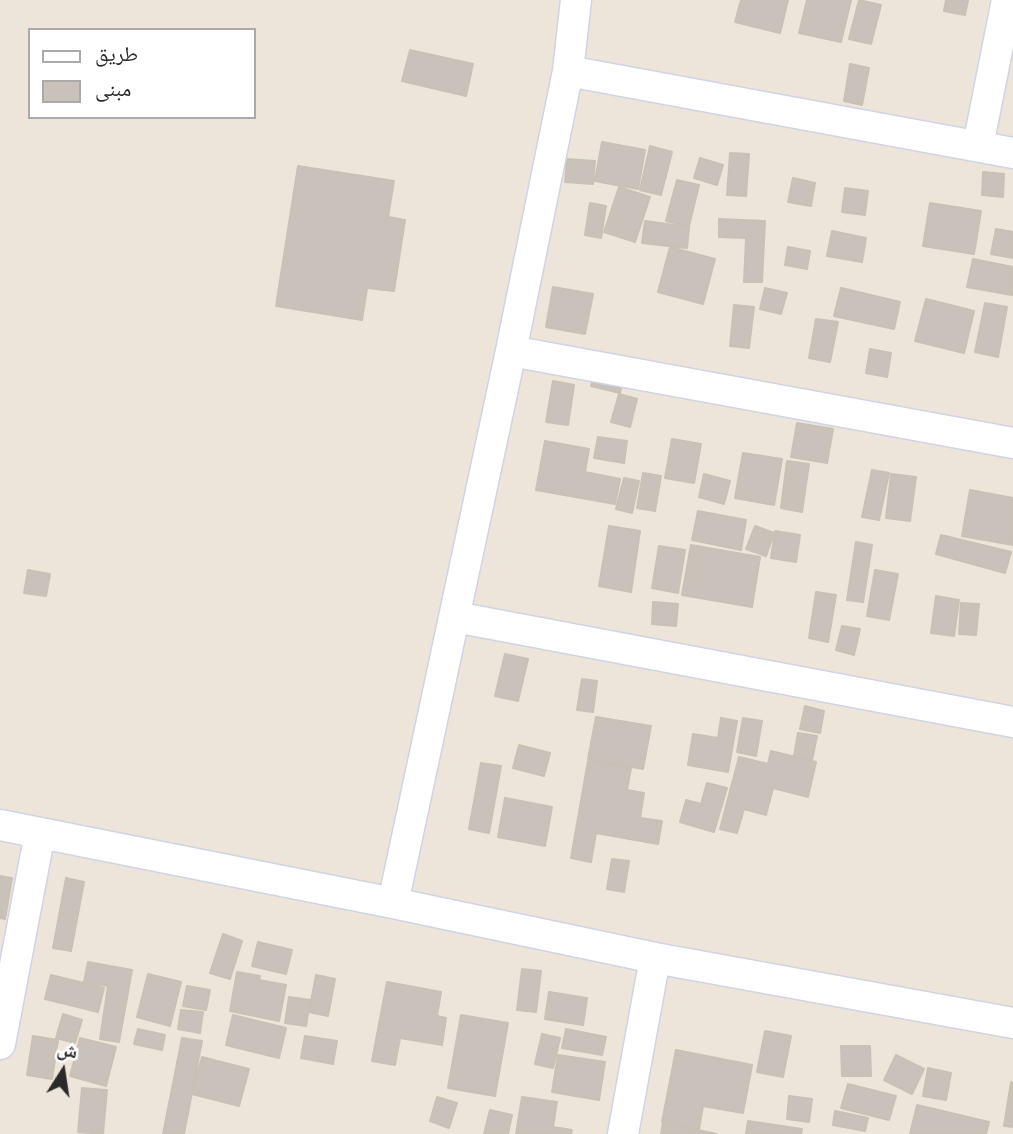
<!DOCTYPE html>
<html>
<head>
<meta charset="utf-8">
<style>
	body { margin:0 }
	#map { position:relative; width:1013px; height:1134px; overflow:hidden; background:#ede5da; font-family:"Nunito Sans","Noto Naskh Arabic",sans-serif }
	canvas { display:block }
	.legend { position:absolute; left:28px; top:28px; width:228px; height:91px; box-sizing:border-box; background:#fff; border:2px solid #aaa; margin:0; padding:9px 12px; list-style:none; font-size:21px; color:#2a2a2a }
	.legend li { display:flex; align-items:center; gap:14px; height:35px }
	.legend b { width:35px; border:2px solid #aaa }
	.north { position:absolute; left:28px; top:1036px; width:70px; height:70px; -webkit-text-stroke:5px #fff; paint-order:stroke; rotate:12deg; font-size:19px; font-weight:700; line-height:28px; text-align:center; color:#2a2a2a }
	.north::after { content:''; display:block; margin:auto; width:24px; height:32px; background:#2a2a2a; clip-path:polygon(50% 0,100% 100%,50% 72%,0 100%) }
</style>
</head>
<body>
<div id="map">
<canvas width="1013" height="1134"></canvas>
<ul class="legend">
<li><b style="height:9px;background:#fff"></b>طريق</li>
<li><b style="height:19px;background:#c8c2ba"></b>مبنى</li>
</ul>
<div class="north">ش</div>
</div>
<script>
const ctx = document.querySelector('canvas').getContext('2d');
ctx.lineJoin = 'round';
function paint(path, color) { ctx.fillStyle = color; ctx.fill(path, 'evenodd'); }
const shape = rows => new Path2D(rows.map(r => 'M' + r).join(''));
function stroke(path, color, width, dash) { ctx.strokeStyle = color; ctx.lineWidth = width; ctx.lineCap = dash ? 'butt' : 'round'; ctx.setLineDash(dash || []); ctx.stroke(path); }
const building = shape([
	[741,0,788,0,780,33,735,22,741,0],
	[807,0,851,0,841,42,799,33,807,0],
	[859,0,881,5,871,44,849,39,859,0],
	[946,0,968,0,965,15,944,11,946,0],
	[410,50,473,64,466,96,402,81,410,50],
	[850,64,869,68,862,105,844,101,850,64],
	[602,142,645,150,638,189,595,181,602,142],
	[650,146,672,152,661,195,640,190,650,146],
	[730,153,749,154,746,196,727,195,730,153],
	[700,158,723,165,717,185,694,178,700,158],
	[567,159,595,161,593,184,565,182,567,159],
	[298,166,394,181,388,217,405,220,394,291,367,288,362,320,276,306,298,166],
	[983,172,1004,174,1003,197,982,195,983,172],
	[793,178,815,183,811,206,788,202,793,178],
	[677,180,699,185,689,226,666,221,677,180],
	[619,187,650,197,635,242,604,232,619,187],
	[845,188,868,191,865,215,842,212,845,188],
	[590,203,606,206,601,238,585,235,590,203],
	[930,203,981,211,974,254,923,246,930,203],
	[719,219,765,221,762,282,744,282,746,238,719,237,719,219],
	[645,221,689,227,687,248,642,243,645,221],
	[996,229,1013,232,1013,258,991,254,996,229],
	[832,231,866,238,862,262,827,256,832,231],
	[670,247,715,259,703,304,658,292,670,247],
	[788,247,810,251,807,269,785,265,788,247],
	[973,259,1013,267,1012,295,967,287,973,259],
	[553,287,593,294,585,334,546,327,553,287],
	[765,288,787,293,781,314,760,309,765,288],
	[841,288,900,302,894,329,834,316,841,288],
	[926,299,974,311,964,353,915,341,926,299],
	[985,303,1007,307,998,357,975,352,985,303],
	[734,305,754,307,749,348,730,346,734,305],
	[816,319,838,322,830,362,809,358,816,319],
	[870,349,891,353,887,377,866,373,870,349],
	[596,369,624,376,620,393,591,386,596,369],
	[553,381,574,385,568,425,546,422,553,381],
	[619,394,637,399,630,427,611,422,619,394],
	[797,423,833,429,827,463,791,457,797,423],
	[598,437,627,441,624,463,594,458,598,437],
	[672,439,701,444,694,483,665,478,672,439],
	[545,441,589,449,585,472,620,479,615,504,536,490,545,441],
	[743,453,782,459,774,505,735,498,743,453],
	[787,461,809,464,802,512,781,508,787,461],
	[872,470,889,473,879,520,862,517,872,470],
	[643,473,661,476,655,511,637,508,643,473],
	[704,474,730,481,724,504,699,497,704,474],
	[891,474,916,477,910,521,886,518,891,474],
	[624,478,639,481,632,513,616,509,624,478],
	[970,490,1013,498,1013,545,962,536,970,490],
	[698,511,746,520,741,550,692,540,698,511],
	[609,526,640,531,631,592,599,586,609,526],
	[755,526,774,533,766,556,746,549,755,526],
	[775,531,800,535,796,562,771,558,775,531],
	[941,535,1011,552,1005,573,936,554,941,535],
	[856,542,872,545,863,602,847,600,856,542],
	[691,545,760,557,752,607,682,595,691,545],
	[659,546,685,550,678,593,652,588,659,546],
	[28,570,50,574,46,596,24,593,28,570],
	[875,570,898,574,889,620,867,616,875,570],
	[816,592,836,595,828,642,809,638,816,592],
	[936,596,959,600,954,636,931,633,936,596],
	[653,602,678,604,676,626,652,624,653,602],
	[961,603,979,604,976,635,959,634,961,603],
	[842,626,860,629,854,655,836,650,842,626],
	[505,654,528,659,518,701,495,696,505,654],
	[582,679,597,681,593,712,577,710,582,679],
	[805,706,824,711,820,733,800,729,805,706],
	[596,717,651,726,643,769,588,759,596,717],
	[721,718,737,721,728,772,688,765,693,734,718,738,721,718],
	[743,718,762,721,756,756,737,752,743,718],
	[798,733,817,736,812,760,794,756,798,733],
	[519,745,550,753,544,776,513,768,519,745],
	[771,751,816,762,808,797,773,788,766,815,744,809,737,833,720,829,739,757,768,764,771,751],
	[588,761,631,768,627,790,644,793,640,818,662,821,658,844,596,833,591,862,571,858,588,761],
	[481,763,501,766,489,833,469,829,481,763],
	[707,783,727,788,714,832,680,822,686,800,701,804,707,783],
	[505,798,552,807,545,846,498,837,505,798],
	[612,859,629,861,624,892,607,889,612,859],
	[0,876,12,878,5,919,0,918,0,876],
	[66,878,84,882,71,951,53,948,66,878],
	[223,934,242,941,230,979,210,973,223,934],
	[258,942,292,950,286,974,252,966,258,942],
	[88,962,132,970,119,1042,100,1039,108,986,84,982,88,962],
	[522,969,541,971,536,1012,517,1010,522,969],
	[237,972,260,976,259,980,286,985,279,1021,230,1011,237,972],
	[148,974,181,982,170,1026,137,1017,148,974],
	[51,975,104,988,98,1012,45,999,51,975],
	[316,975,335,979,328,1016,309,1012,316,975],
	[387,982,441,992,437,1016,446,1018,442,1045,400,1038,395,1065,372,1061,387,982],
	[187,986,210,990,206,1010,183,1006,187,986],
	[549,992,587,998,583,1025,545,1019,549,992],
	[289,997,310,1000,306,1026,285,1023,289,997],
	[181,1010,203,1012,200,1033,178,1029,181,1010],
	[63,1014,82,1020,75,1043,56,1038,63,1014],
	[233,1015,286,1028,279,1058,226,1045,233,1015],
	[461,1015,508,1023,495,1096,448,1088,461,1015],
	[138,1029,165,1035,162,1050,134,1044,138,1029],
	[566,1029,606,1037,602,1055,562,1048,566,1029],
	[765,1031,791,1036,783,1077,757,1072,765,1031],
	[542,1034,560,1038,553,1068,535,1064,542,1034],
	[33,1036,58,1040,52,1079,27,1075,33,1036],
	[305,1036,337,1041,333,1064,301,1058,305,1036],
	[80,1038,116,1047,106,1086,70,1076,80,1038],
	[182,1038,202,1041,184,1134,163,1134,182,1038],
	[841,1046,870,1046,871,1076,842,1076,841,1046],
	[676,1050,752,1065,743,1113,703,1106,699,1129,662,1122,676,1050],
	[558,1055,605,1062,599,1100,552,1092,558,1055],
	[896,1055,924,1069,912,1094,884,1080,896,1055],
	[202,1057,249,1069,239,1106,192,1094,202,1057],
	[928,1068,951,1073,946,1100,923,1096,928,1068],
	[1011,1082,1013,1083,1013,1127,1004,1126,1011,1082],
	[848,1084,896,1096,889,1120,841,1108,848,1084],
	[82,1088,107,1090,103,1134,78,1132,82,1088],
	[789,1096,812,1099,809,1122,787,1119,789,1096],
	[437,1097,457,1103,449,1128,430,1121,437,1097],
	[522,1097,557,1102,553,1127,572,1130,571,1134,516,1134,522,1097],
	[917,1105,989,1122,986,1134,910,1134,917,1105],
	[490,1110,512,1115,508,1134,484,1134,490,1110],
	[835,1111,868,1118,865,1131,833,1125,835,1111],
	[748,1121,802,1129,801,1134,746,1134,748,1121],
	[663,1123,717,1134,661,1134,663,1123]
]);
paint(building, '#c8c2ba');
stroke(building, '#c9c1b4', 2);
const minor = shape([
	[568,71,1013,153],
	[978,146,1007,0],
	[511,351,1013,443],
	[455,617,1013,722],
	[0,825,393,903,655,958,1013,1023],
	[393,903,511,351,568,71,576,0],
	[0,1044,40,833],
	[623,1134,655,958]
]);
stroke(minor, '#cfd4e4', 33);
stroke(minor, '#fff', 30);
</script>
</body>
</html>
